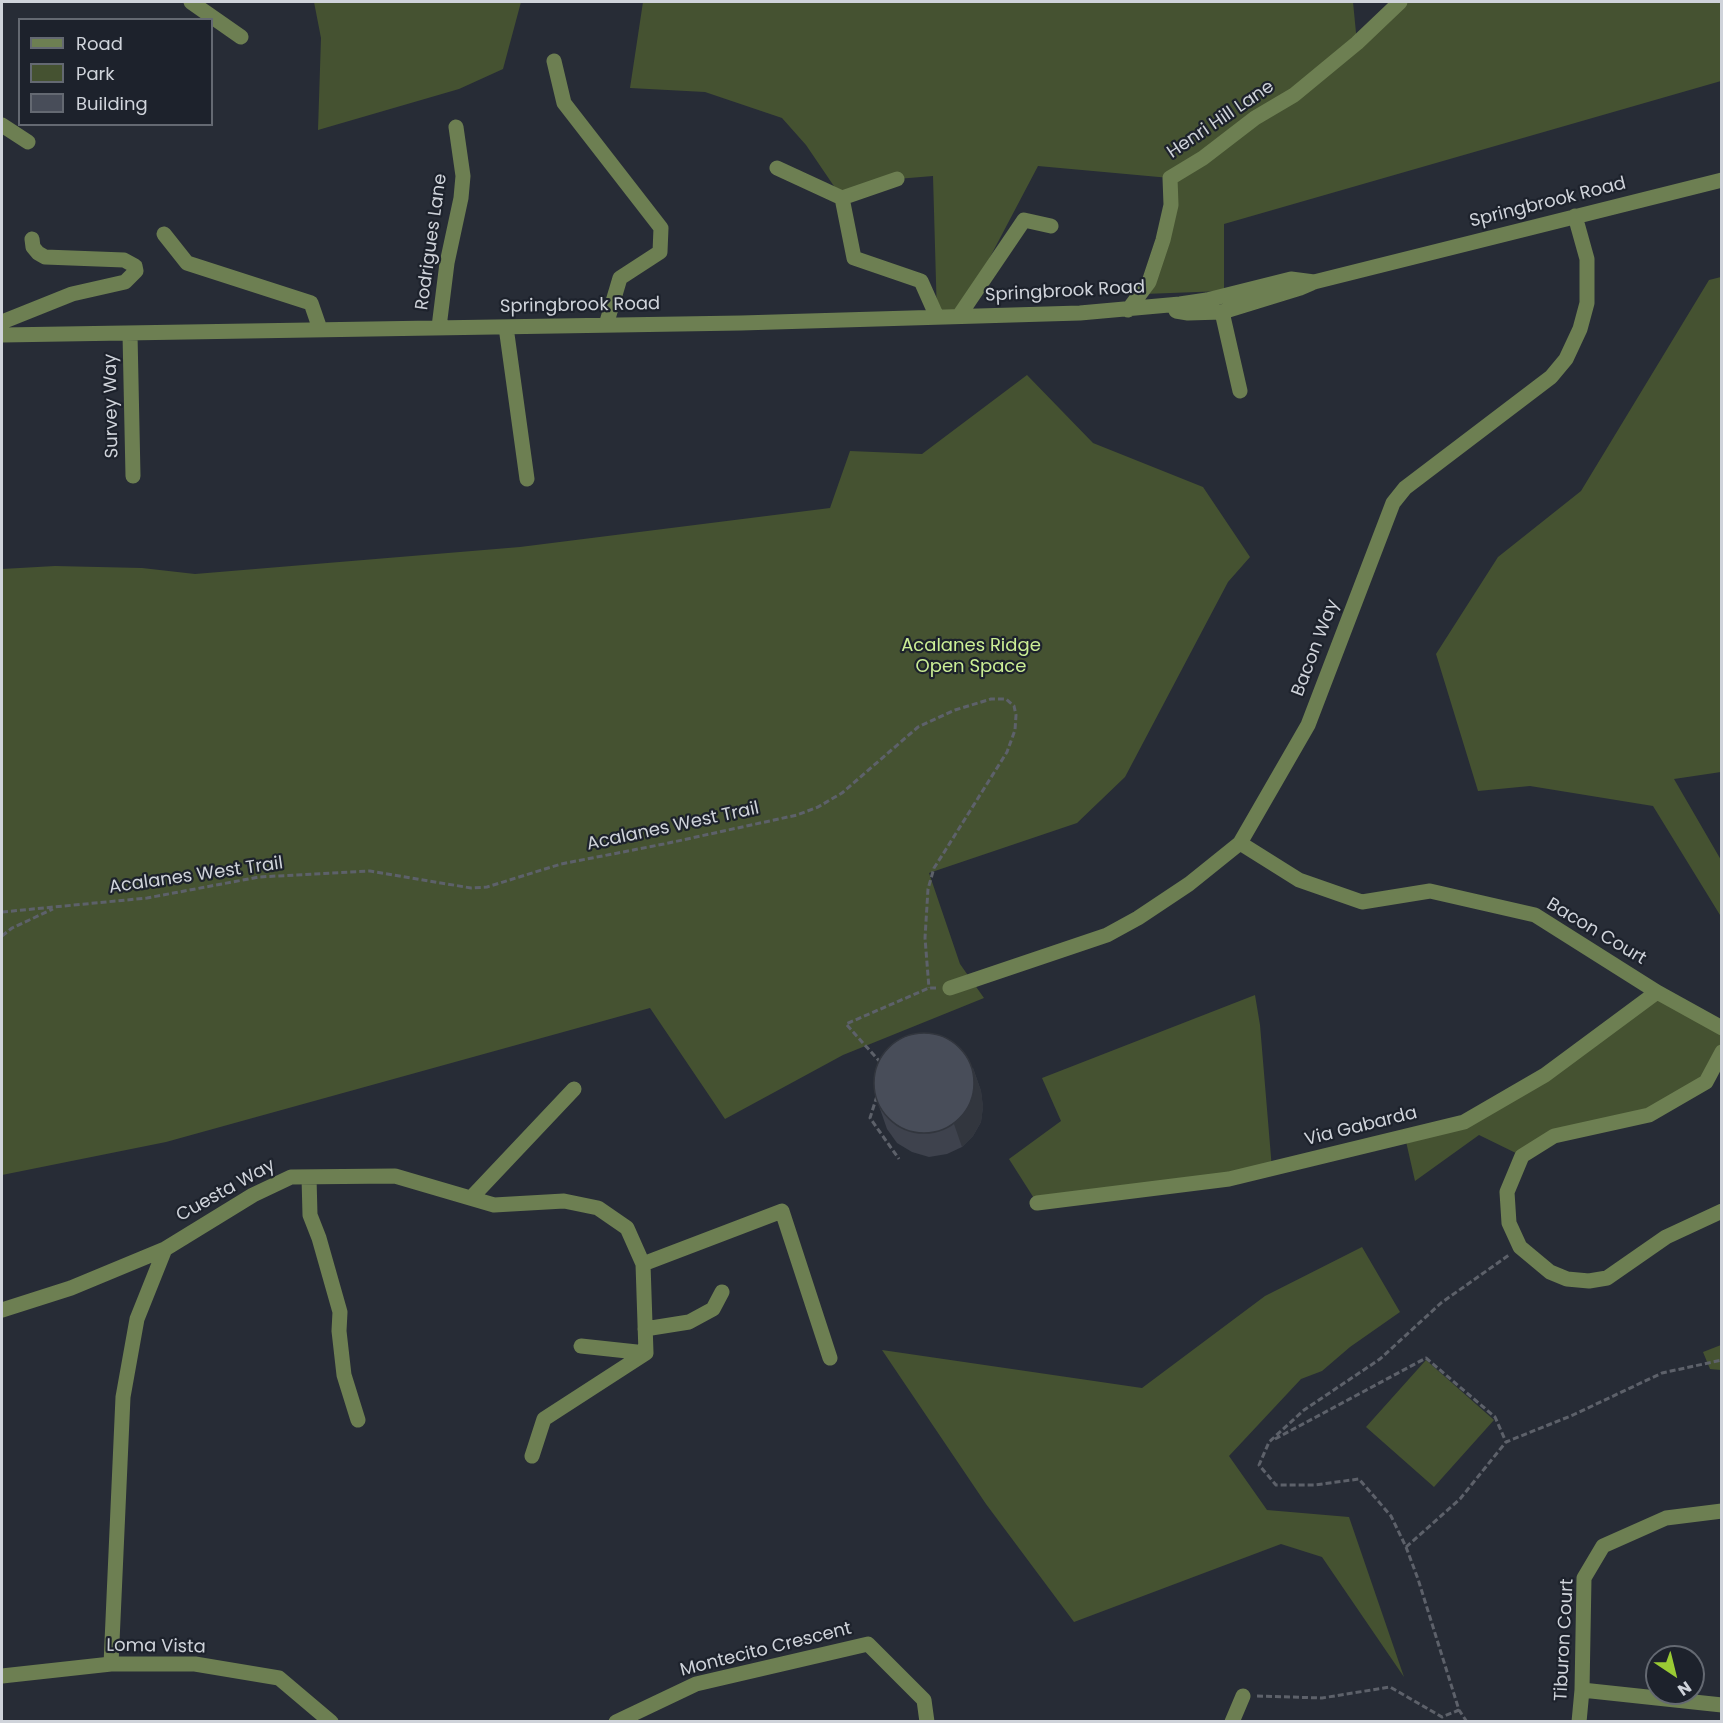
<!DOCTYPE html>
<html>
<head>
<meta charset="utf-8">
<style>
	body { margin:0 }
	#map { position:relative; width:1723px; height:1723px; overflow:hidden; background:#272c36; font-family:Poppins,sans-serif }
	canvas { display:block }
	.frame { position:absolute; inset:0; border:3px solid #cfd3da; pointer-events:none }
	.legend { position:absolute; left:18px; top:18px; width:195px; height:108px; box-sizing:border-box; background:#1d222c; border:2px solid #646972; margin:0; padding:8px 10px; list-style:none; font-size:18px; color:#cfd3da }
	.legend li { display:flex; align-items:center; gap:12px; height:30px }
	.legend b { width:30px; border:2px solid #646972 }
	.north { position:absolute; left:1645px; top:1645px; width:60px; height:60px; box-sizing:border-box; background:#1d222c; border:2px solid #646972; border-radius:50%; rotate:145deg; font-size:16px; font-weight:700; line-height:24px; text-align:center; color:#cfd3da }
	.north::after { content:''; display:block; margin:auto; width:21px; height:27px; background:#9acb34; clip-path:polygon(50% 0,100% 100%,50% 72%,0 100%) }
</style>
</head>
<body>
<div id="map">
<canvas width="1723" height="1723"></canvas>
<div class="frame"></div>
<ul class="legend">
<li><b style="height:8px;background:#6d7f52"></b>Road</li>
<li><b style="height:16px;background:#455231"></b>Park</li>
<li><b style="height:16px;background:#484d59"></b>Building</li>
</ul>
<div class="north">N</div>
</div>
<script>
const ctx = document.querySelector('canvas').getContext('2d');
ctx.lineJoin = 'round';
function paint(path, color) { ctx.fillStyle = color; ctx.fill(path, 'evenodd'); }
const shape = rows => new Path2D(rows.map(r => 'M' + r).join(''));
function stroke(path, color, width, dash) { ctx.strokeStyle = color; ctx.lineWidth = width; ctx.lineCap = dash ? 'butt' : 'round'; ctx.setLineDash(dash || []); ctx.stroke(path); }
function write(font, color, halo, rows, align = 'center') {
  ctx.font = font + ' Poppins,sans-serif'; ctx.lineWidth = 4.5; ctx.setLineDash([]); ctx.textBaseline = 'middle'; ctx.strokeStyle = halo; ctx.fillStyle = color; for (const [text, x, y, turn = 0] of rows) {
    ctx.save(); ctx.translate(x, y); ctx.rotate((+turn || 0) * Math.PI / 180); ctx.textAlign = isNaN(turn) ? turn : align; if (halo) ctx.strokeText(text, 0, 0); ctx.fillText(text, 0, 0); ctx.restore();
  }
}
paint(shape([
	[314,2,521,2,503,69,459,89,318,130,321,38],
	[643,2,1353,2,1357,43,1400,2,1721,2,1721,81,1224,224,1224,291,1144,294,1170,178,1038,166,959,316,937,317,933,176,897,179,842,198,806,145,782,118,705,92,630,88],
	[1721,277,1721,772,1674,779,1721,860,1720,915,1653,806,1530,786,1478,791,1436,654,1498,557,1581,491,1709,280],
	[1027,375,1093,443,1203,487,1250,557,1228,582,1125,777,1077,823,929,873,960,964,984,998,843,1055,725,1119,650,1008,166,1142,2,1175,2,569,55,566,142,568,195,574,520,547,830,508,850,451,922,454],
	[1657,992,1721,1028,1721,1049,1698,1086,1649,1115,1554,1136,1522,1156,1479,1135,1415,1181,1405,1137,1464,1122],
	[1255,995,1260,1025,1272,1169,1037,1203,1009,1159,1061,1121,1042,1078],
	[1362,1247,1400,1312,1350,1347,1322,1371,1301,1379,1229,1456,1267,1510,1349,1517,1404,1677,1322,1557,1281,1544,1074,1622,986,1504,882,1350,1142,1388,1265,1296],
	[1721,1345,1721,1370,1710,1369,1703,1352],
	[1426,1360,1494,1420,1434,1487,1366,1427]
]), '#455231');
stroke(shape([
	[2,912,147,898,259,877,370,871,471,888,487,887,561,864,664,844,797,815,818,807,842,793,918,727,955,710,991,699,1006,699,1014,706,1016,715,1015,730,1007,752,943,854,934,868,928,889,925,938,929,988],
	[2,936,12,928,53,909],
	[881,1063,846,1024,929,988,936,988],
	[877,1096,870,1118,899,1159],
	[1275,1439,1426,1358,1495,1417,1506,1442],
	[1406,1547,1460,1499,1506,1442,1573,1415,1662,1373,1722,1360],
	[1257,1696,1322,1698,1390,1687,1442,1717,1459,1710],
	[1467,1722,1459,1710,1418,1579,1406,1547,1391,1516,1359,1479,1315,1485,1276,1485,1259,1465,1269,1442,1304,1410,1380,1359,1441,1303,1509,1255]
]), '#5d616a', 3, [6, 3]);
stroke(shape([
	[191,2,241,37],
	[554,61,564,103,661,228,660,252,620,278,606,325],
	[2,125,28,142],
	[777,168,842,198,854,258,921,281,937,317],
	[842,198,897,179],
	[164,234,187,263,311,303,320,329],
	[1128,310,1149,282,1163,240,1171,205,1170,178,1203,158,1255,118,1294,95,1357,43,1400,2],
	[1176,311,1188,313,1222,312,1300,288,1314,282,1722,180],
	[1222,312,1240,391],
	[959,316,1024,220,1051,226],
	[2,322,72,294,125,282,136,271,135,266,124,260,45,257,38,253,33,247,32,239],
	[439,327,447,263,461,198,463,176,456,127],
	[506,327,527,479],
	[130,334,133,476],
	[2,335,741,323,1080,313,1180,304,1207,300,1291,279,1314,282],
	[1240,843,1299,880,1362,902,1430,891,1535,915,1657,992,1722,1028],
	[950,988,1107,935,1138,918,1189,884,1240,843,1308,725,1393,503,1405,488,1551,377,1566,359,1580,329,1587,303,1587,259,1575,216],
	[1722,1052,1706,1082,1649,1115,1554,1136,1522,1156,1507,1192,1509,1223,1520,1247,1550,1272,1567,1279,1589,1281,1607,1278,1666,1237,1722,1211],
	[309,1177,310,1215,319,1238,340,1312,339,1331,344,1375,358,1420],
	[471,1198,574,1089],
	[1037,1203,1229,1179,1464,1122,1545,1075,1657,992],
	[643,1264,782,1211,830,1358],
	[2,1310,71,1288,165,1249],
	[645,1329,689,1322,713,1309,722,1292],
	[581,1346,646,1353],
	[532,1456,544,1419,646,1353],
	[111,1664,123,1397,137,1319,165,1249,253,1195,291,1177,395,1176,494,1205,564,1201,598,1208,627,1228,643,1264,646,1353],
	[2,1676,111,1664,195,1664,279,1678,331,1722],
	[1582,1690,1722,1705],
	[616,1722,696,1684,868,1644,924,1700,927,1722],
	[1232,1722,1243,1696],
	[1579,1722,1582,1690,1584,1578,1603,1546,1666,1518,1722,1511]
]), '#6d7f52', 15);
paint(shape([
	[973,1068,981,1091,983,1107,981,1122,973,1136,962,1147,947,1154,929,1157,912,1152,897,1143,887,1129,879,1106]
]), '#3e424d');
paint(shape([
	[973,1068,981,1091,983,1107,981,1122,973,1136,962,1147,954,1124]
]), '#32363e');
const building = shape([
	'874 1083a50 50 0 1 1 100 0a50 50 0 1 1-100 0Z'
]);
paint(building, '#484d59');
stroke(building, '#32363e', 1.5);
write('18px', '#cfd3da', '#1d222c', [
	["Henri Hill Lane",1221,120,-34],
	["Springbrook Road",1548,203,-14],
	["Rodrigues Lane",432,242,-82],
	["Springbrook Road",1065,292,-3],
	["Springbrook Road",580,306,-1],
	["Survey Way",112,406,-91],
	["Bacon Way",1316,648,-69],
	["Acalanes West Trail",673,827,-12],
	["Acalanes West Trail",196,876,-8],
	["Bacon Court",1596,932,31],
	["Via Gabarda",1361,1127,-14],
	["Cuesta Way",226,1191,-29],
	["Tiburon Court",1565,1640,-87],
	["Loma Vista",156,1647,1],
	["Montecito Crescent",766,1650,-14]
]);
write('18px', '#cbee95', '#1d222c', [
	["Acalanes Ridge",971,646],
	["Open Space",971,667]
]);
</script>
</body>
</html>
